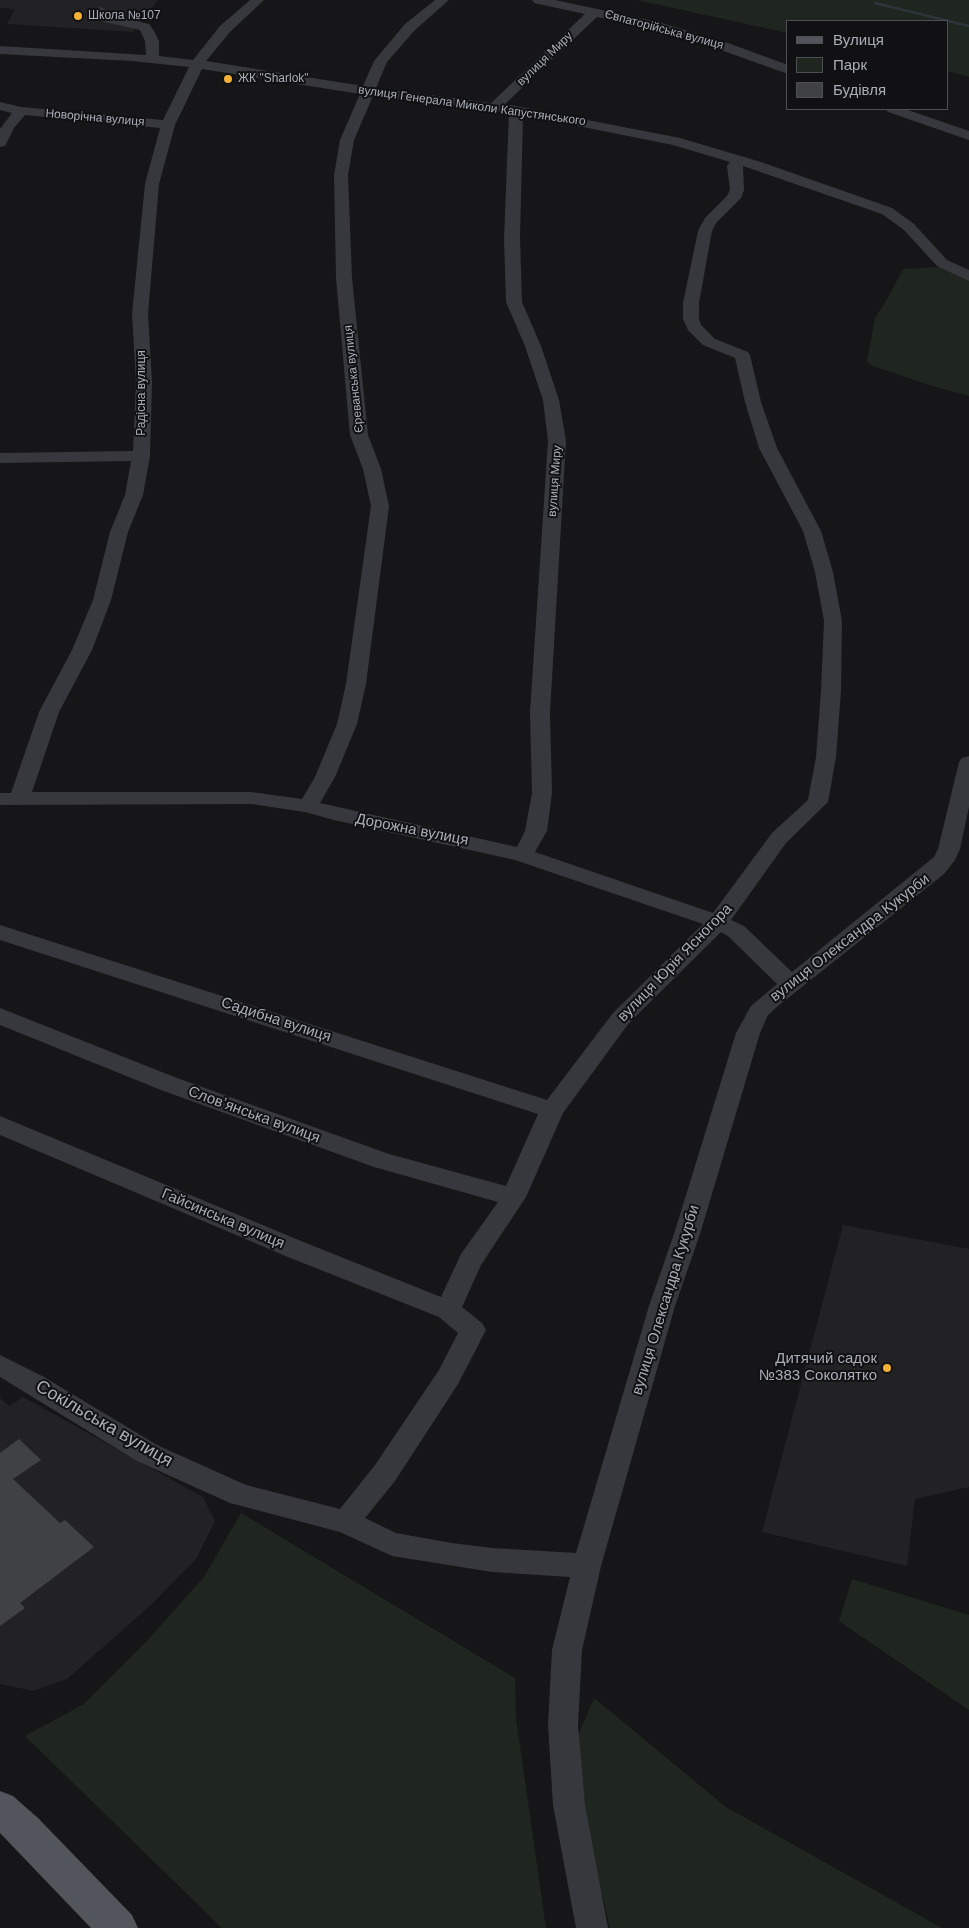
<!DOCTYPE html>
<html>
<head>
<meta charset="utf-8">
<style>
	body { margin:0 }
	#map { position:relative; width:969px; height:1928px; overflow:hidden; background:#161618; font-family:Helvetica,sans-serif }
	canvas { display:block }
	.legend { position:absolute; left:786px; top:20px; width:162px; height:90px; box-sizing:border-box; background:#111113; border:1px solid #4d4f55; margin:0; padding:6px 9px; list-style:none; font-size:15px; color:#a8adb8 }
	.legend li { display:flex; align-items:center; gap:10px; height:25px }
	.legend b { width:25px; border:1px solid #4d4f55 }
</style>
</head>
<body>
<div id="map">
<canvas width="969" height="1928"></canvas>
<ul class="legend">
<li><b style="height:6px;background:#53555c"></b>Вулиця</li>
<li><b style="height:14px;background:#1e261f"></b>Парк</li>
<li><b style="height:14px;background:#404145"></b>Будівля</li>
</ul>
</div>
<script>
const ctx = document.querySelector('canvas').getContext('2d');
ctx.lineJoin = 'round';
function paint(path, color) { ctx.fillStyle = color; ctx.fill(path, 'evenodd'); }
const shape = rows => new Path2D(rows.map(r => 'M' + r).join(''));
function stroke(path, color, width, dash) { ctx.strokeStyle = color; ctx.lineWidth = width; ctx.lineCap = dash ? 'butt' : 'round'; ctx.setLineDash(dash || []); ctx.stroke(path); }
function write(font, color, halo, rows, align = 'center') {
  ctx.font = font + ' Helvetica,sans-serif'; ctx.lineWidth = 4; ctx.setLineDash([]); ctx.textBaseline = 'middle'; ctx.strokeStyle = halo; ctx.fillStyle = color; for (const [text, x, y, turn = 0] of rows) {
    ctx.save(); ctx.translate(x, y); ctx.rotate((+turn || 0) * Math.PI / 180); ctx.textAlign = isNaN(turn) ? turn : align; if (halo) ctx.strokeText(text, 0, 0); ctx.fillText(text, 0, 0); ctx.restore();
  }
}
paint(shape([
	[0,0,158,0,133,32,7,24,15,9,0,8],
	[843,1225,969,1249,969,1487,915,1499,907,1566,762,1532],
	[23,1397,203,1497,215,1521,196,1559,151,1605,67,1679,33,1691,0,1684,0,1398,9,1406]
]), '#222225');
paint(shape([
	[637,0,969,0,969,77,948,71,948,21,788,21,788,33],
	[941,267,969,280,969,396,929,385,873,366,867,362,875,318,888,298,903,269],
	[241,1513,515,1678,516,1719,546,1928,222,1928,25,1736,84,1704,145,1643,204,1577],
	[852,1579,969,1615,969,1710,839,1621],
	[594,1698,726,1807,942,1928,610,1928,570,1755]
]), '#1e261f');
stroke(shape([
	[875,3,969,26]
]), '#2c353c', 2.5);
paint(shape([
	[19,1439,41,1460,13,1479,60,1523,65,1520,94,1547,20,1603,25,1608,0,1626,0,1453]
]), '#404145');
paint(shape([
	[250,0,264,0,230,32,206,61,363,86,374,61,405,24,435,0,449,0,415,30,387,62,376,88,491,103,585,14,534,3,532,0,555,0,658,22,728,43,788,65,788,74,718,49,650,28,597,17,505,104,680,138,761,162,892,208,914,224,947,260,969,270,969,281,937,266,904,230,882,214,743,166,744,190,741,198,716,223,712,231,699,303,699,319,701,325,715,339,748,352,750,355,761,402,777,448,821,531,833,572,842,621,841,691,836,757,828,802,786,843,731,920,744,926,792,972,934,857,938,849,959,762,962,758,969,756,969,807,960,849,955,860,944,874,778,1006,768,1015,760,1033,700,1234,675,1306,601,1566,582,1650,578,1725,585,1805,608,1928,576,1928,553,1805,548,1725,552,1650,570,1577,492,1572,392,1556,340,1532,230,1503,137,1461,0,1377,0,1355,44,1377,157,1445,246,1485,340,1509,375,1465,439,1370,458,1333,439,1317,288,1257,0,1135,0,1116,306,1243,441,1297,461,1254,498,1202,374,1167,161,1090,0,1025,0,1008,177,1078,389,1154,506,1186,538,1114,0,940,0,925,547,1100,613,1013,703,924,515,860,334,820,305,812,251,804,0,805,0,793,11,793,39,712,72,650,93,600,110,532,125,495,131,461,0,463,0,453,133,451,136,382,132,314,145,184,160,128,25,115,14,128,5,146,0,147,0,129,12,113,0,110,0,102,21,107,163,120,189,67,132,61,0,54,0,46,146,55,145,41,140,30,92,19,91,16,92,13,97,8,101,7,107,11,105,14,149,24,154,31,159,41,159,56,193,60,220,26,250,0],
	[202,69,360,94,340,140,334,175,336,278,350,435,363,469,371,506,346,684,337,724,315,777,302,799,251,792,32,792,59,712,92,650,111,600,128,532,143,495,150,456,152,382,148,314,159,184,175,125,202,69],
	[373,96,509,113,504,238,506,302,525,346,543,400,548,441,530,712,532,793,525,831,517,847,320,803,335,777,357,724,366,684,389,506,381,469,368,435,352,278,348,175,354,140,373,96],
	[523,115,673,145,730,162,727,166,730,190,727,196,705,218,698,231,683,303,683,319,688,330,703,345,735,358,745,402,759,448,803,531,815,572,824,621,821,691,816,757,808,800,772,833,713,913,535,852,547,831,552,793,550,712,566,441,559,400,541,346,522,302,520,238,523,115],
	[721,932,728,936,777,984,751,1006,736,1033,674,1234,649,1306,576,1553,492,1548,452,1543,396,1533,365,1518,395,1481,458,1384,486,1330,482,1323,462,1307,481,1265,526,1197,563,1113,629,1023,721,932],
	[886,109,905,109,969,131,969,140,888,112,886,109]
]), '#37383d');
paint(shape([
	[0,1791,13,1796,38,1818,132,1915,138,1928,91,1928,0,1833,0,1791]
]), '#53555c');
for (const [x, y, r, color] of [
	[78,16,5,"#f2b134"],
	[228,79,5,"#f2b134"],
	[887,1368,5,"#f2b134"]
]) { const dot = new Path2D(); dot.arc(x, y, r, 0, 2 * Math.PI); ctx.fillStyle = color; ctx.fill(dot); stroke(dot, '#111113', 2); }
write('12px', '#a8adb8', '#111113', [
	["Школа №107",88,16],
	["ЖК \"Sharlok\"",238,79]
], 'left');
write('12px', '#a8adb8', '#111113', [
	["Євпаторійська вулиця",664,30,15],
	["вулиця Миру",545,59,-44],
	["вулиця Генерала Миколи Капустянського",472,106,8],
	["Новорічна вулиця",95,118,5],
	["Єреванська вулиця",354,379,-96],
	["Радісна вулиця",142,393,-90],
	["вулиця Миру",555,481,-86]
]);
write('15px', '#a8adb8', '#111113', [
	["Дорожна вулиця",412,830,11],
	["вулиця Олександра Кукурби",850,938,-38],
	["вулиця Юрія Ясногора",675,963,-46],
	["Садибна вулиця",276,1020,18],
	["Словʼянська вулиця",254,1115,20],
	["Гайсинська вулиця",223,1219,23],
	["вулиця Олександра Кукурби",666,1300,-73]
]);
write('15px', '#a8adb8', '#111113', [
	["Дитячий садок",877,1359],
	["№383 Соколятко",877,1376]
], 'right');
write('18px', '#a8adb8', '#111113', [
	["Сокільська вулиця",104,1424,30]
]);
</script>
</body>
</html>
